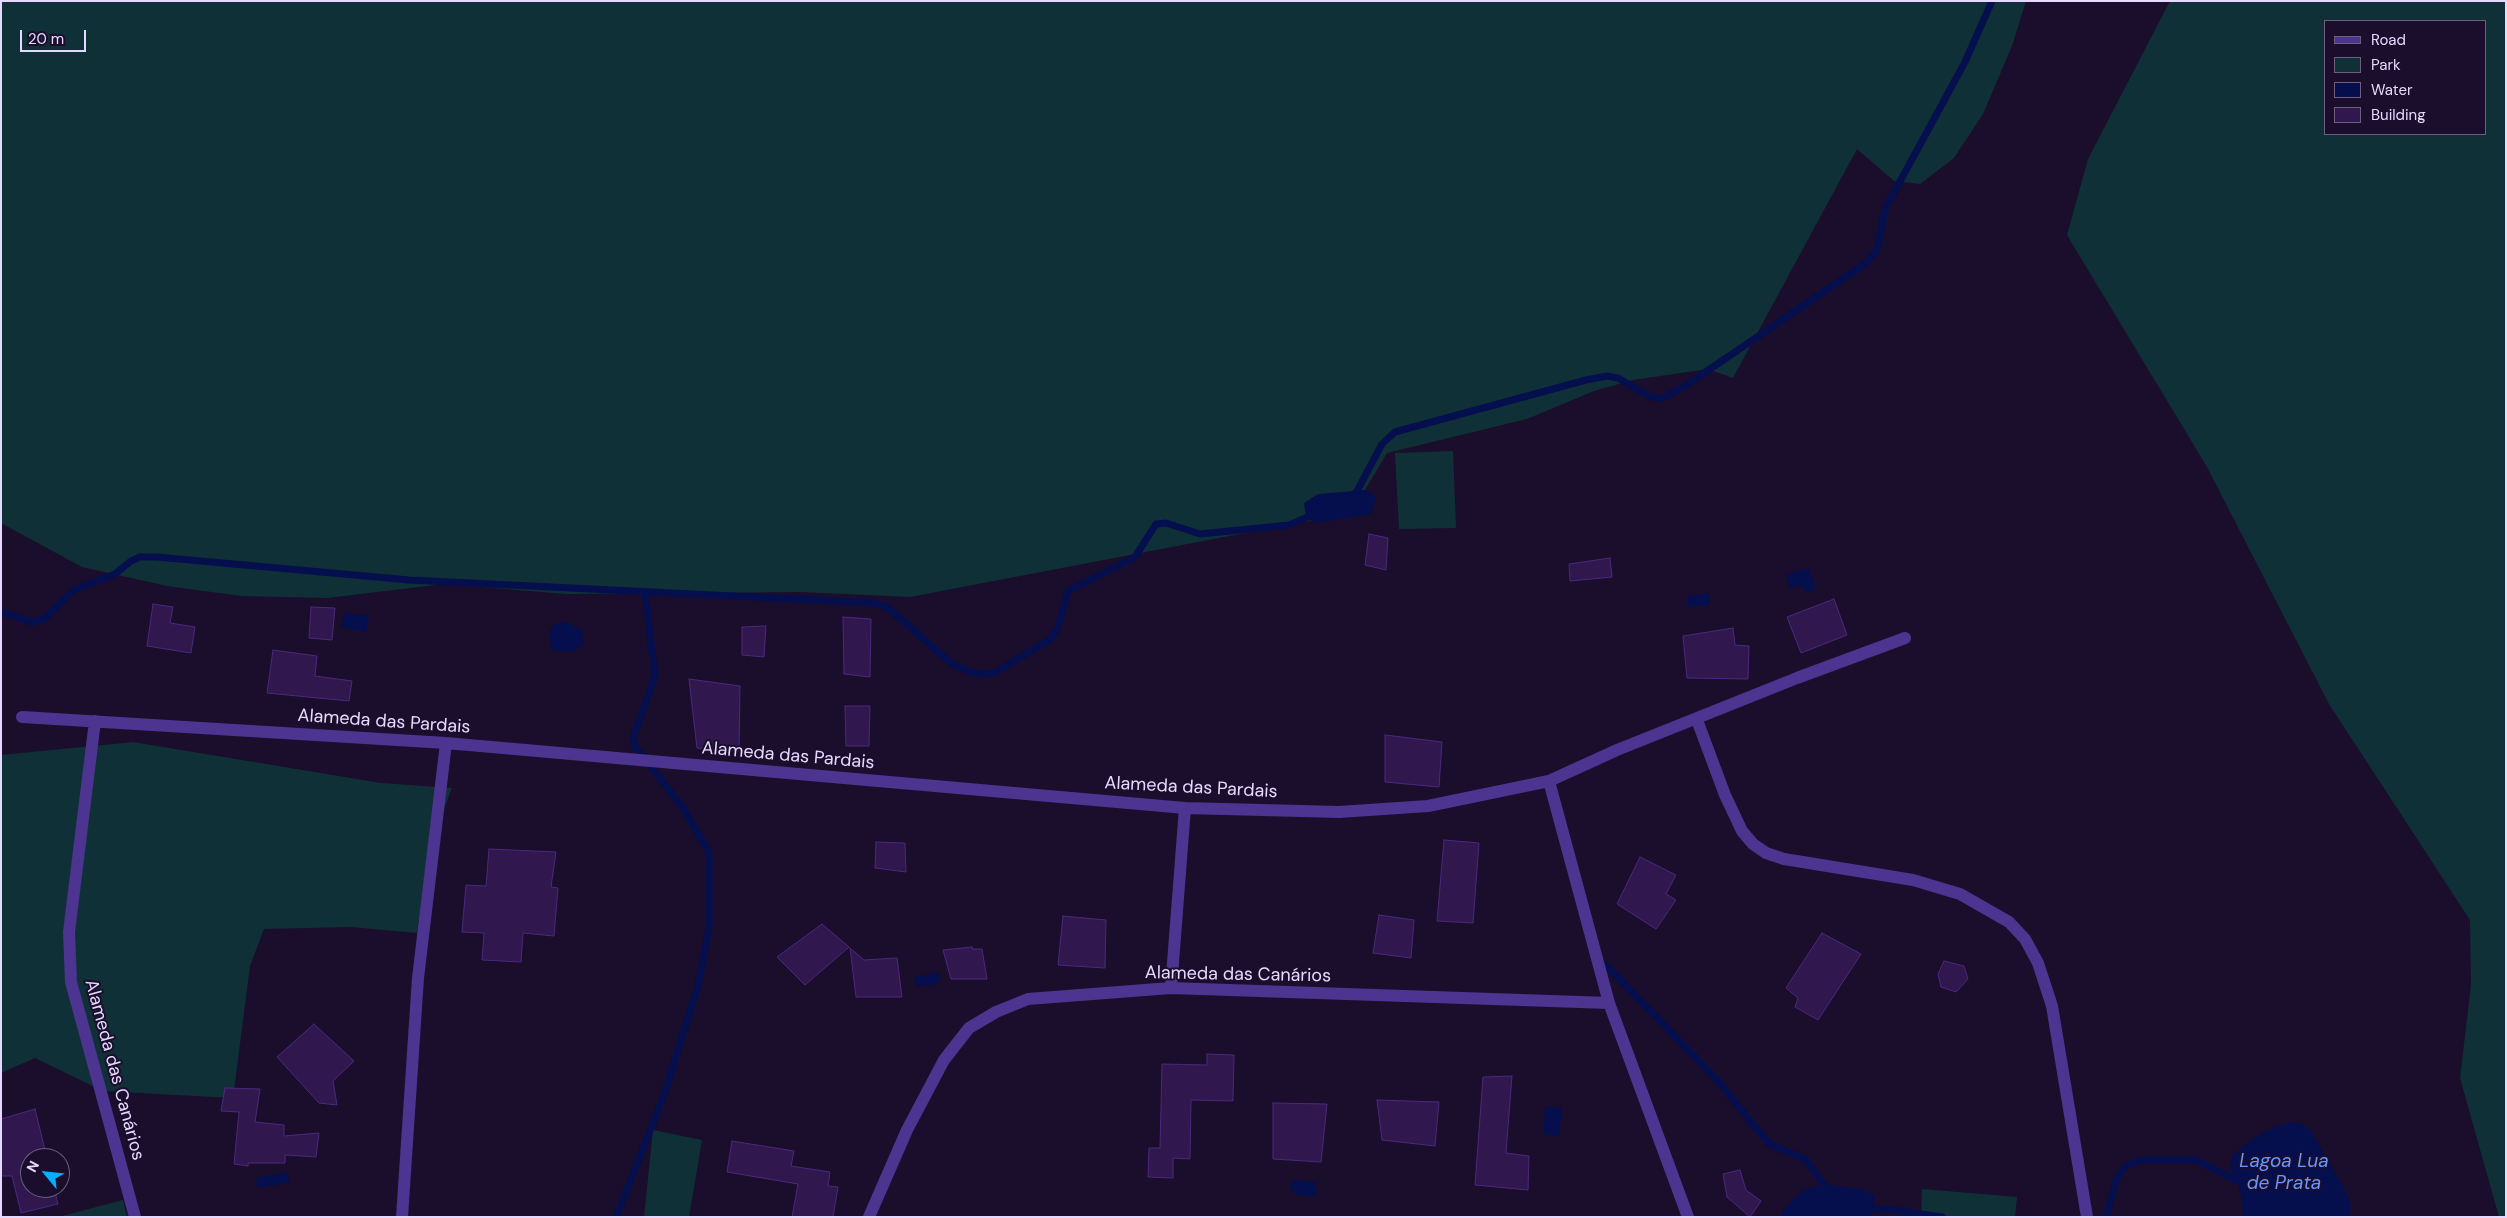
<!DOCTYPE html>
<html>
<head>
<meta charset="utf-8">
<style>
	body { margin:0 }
	#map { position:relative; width:2507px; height:1218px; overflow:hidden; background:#1a0e2c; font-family:"DM Sans",sans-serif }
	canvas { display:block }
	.frame { position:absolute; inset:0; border:2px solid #e6d9ff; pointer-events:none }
	.legend { position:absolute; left:2324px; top:20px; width:162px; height:115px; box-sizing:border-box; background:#1a0e2c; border:1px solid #6c5f80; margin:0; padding:6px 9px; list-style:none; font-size:15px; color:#e6d9ff }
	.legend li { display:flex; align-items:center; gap:10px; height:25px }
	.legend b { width:25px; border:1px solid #6c5f80 }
	.north { position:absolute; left:20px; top:1148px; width:50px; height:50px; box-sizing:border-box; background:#1a0e2c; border:1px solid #6c5f80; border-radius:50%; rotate:298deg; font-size:14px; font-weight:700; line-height:20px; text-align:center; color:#e6d9ff }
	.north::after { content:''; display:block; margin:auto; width:18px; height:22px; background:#05aeff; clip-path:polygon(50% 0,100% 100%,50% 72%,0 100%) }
	.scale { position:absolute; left:20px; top:30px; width:66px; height:22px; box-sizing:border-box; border:2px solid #e6d9ff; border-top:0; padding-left:6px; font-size:15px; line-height:18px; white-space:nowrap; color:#e6d9ff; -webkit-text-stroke:4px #1a0e2c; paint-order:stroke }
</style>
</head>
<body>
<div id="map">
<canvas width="2507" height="1218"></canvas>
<div class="frame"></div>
<ul class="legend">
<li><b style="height:6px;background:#4c3490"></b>Road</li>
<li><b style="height:14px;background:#103037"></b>Park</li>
<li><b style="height:14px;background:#050f4e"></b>Water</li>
<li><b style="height:14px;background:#30184f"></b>Building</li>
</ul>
<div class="north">N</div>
<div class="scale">20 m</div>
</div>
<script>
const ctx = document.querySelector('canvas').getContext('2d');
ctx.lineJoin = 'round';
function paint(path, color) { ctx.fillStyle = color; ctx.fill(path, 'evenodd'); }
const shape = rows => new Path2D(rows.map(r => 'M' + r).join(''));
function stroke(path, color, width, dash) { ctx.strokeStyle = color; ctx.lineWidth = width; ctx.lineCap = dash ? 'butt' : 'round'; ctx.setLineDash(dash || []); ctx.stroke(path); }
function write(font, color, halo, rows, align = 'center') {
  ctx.font = font + ' "DM Sans",sans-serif'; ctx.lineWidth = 4; ctx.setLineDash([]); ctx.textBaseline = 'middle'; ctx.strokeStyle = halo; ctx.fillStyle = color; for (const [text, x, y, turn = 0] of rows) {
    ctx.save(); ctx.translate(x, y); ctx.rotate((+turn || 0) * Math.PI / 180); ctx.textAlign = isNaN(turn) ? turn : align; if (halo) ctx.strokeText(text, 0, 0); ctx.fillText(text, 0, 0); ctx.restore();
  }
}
paint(shape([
	[1,1,2026,1,2012,46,1983,114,1954,158,1920,184,1894,181,1857,149,1733,378,1708,369,1633,380,1594,391,1527,419,1387,453,1359,500,1334,516,910,597,801,592,566,594,444,584,327,598,241,596,167,586,82,567,1,523],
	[2170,1,2506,1,2506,1217,2499,1217,2460,1078,2471,985,2470,920,2329,704,2207,467,2067,235,2088,159],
	[2486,21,2486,134,2326,134,2326,21],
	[1453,451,1456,528,1399,529,1395,453],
	[133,742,381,783,452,788,430,845,417,933,351,927,264,929,250,966,233,1098,103,1091,35,1058,1,1073,1,755],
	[653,1130,702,1140,689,1217,644,1217],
	[1922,1189,2017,1197,2015,1217,1921,1217],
	[123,1200,127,1217,58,1217]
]), '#103037');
paint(shape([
	[1366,490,1376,497,1371,514,1317,523,1306,518,1304,503,1318,494],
	[1809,568,1816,589,1806,593,1801,585,1790,589,1786,575],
	[1709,593,1710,605,1688,607,1687,596],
	[344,613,369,616,366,632,341,627],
	[566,622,582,630,584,644,573,652,552,650,549,633,554,624],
	[938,972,940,983,918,987,913,978],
	[1545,1107,1562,1108,1559,1137,1543,1133],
	[2291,1122,2301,1124,2311,1131,2344,1188,2351,1204,2350,1217,2243,1217,2241,1194,2239,1190,2240,1179,2230,1170,2231,1157,2249,1141,2270,1129],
	[286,1172,290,1182,257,1188,256,1178],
	[1294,1180,1315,1182,1317,1196,1299,1196,1289,1188],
	[1824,1184,1864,1190,1875,1196,1873,1213,1865,1217,1784,1217,1781,1212,1802,1191]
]), '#050f4e');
stroke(shape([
	[1350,496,1356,493,1382,444,1395,432,1586,380,1607,376,1618,378,1650,397,1663,398,1685,386,1866,263,1877,250,1885,209,1965,62,1992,1],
	[1,612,31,622,44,619,74,590,115,574,131,561,140,557,157,557,409,580,874,603,887,607,952,664,970,672,986,674,994,673,1049,640,1057,630,1068,591,1135,557,1156,524,1166,523,1200,534,1289,525,1314,514],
	[1606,965,1717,1080,1769,1144,1805,1159,1830,1192],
	[1866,1210,1887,1209,1942,1217],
	[616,1217,664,1095,698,986,709,927,709,852,683,808,634,745,634,735,655,677,645,592],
	[2106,1217,2117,1178,2126,1166,2141,1160,2196,1160,2248,1186]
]), '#050f4e', 7);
const building = shape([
	[1369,534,1388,538,1386,570,1365,565,1369,534],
	[1610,558,1612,577,1570,581,1569,564,1610,558],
	[1834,599,1847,635,1801,653,1787,617,1834,599],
	[153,604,173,607,170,623,195,627,191,653,147,646,153,604],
	[311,607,335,608,332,640,309,638,311,607],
	[843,617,871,619,870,677,844,674,843,617],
	[766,626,764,657,742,655,742,627,766,626],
	[1733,628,1735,645,1749,646,1748,679,1687,678,1683,636,1733,628],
	[273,650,317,656,315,676,352,681,349,701,267,693,273,650],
	[689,679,740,686,739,751,697,748,689,679],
	[845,706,870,706,869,746,846,746,845,706],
	[1385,735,1442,742,1439,787,1385,782,1385,735],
	[1444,840,1479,843,1473,923,1437,921,1444,840],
	[876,842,905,843,906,872,875,868,876,842],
	[489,849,556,852,551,887,558,888,554,936,523,933,521,962,482,960,484,933,462,932,466,885,486,886,489,849],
	[1640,857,1676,875,1666,894,1676,900,1656,929,1617,904,1640,857],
	[1379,915,1414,920,1411,958,1373,953,1379,915],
	[1063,916,1106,920,1105,968,1058,965,1063,916],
	[822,924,849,947,805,985,777,957,822,924],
	[1822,933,1861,954,1818,1020,1795,1007,1798,998,1786,988,1822,933],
	[972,947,972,949,982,949,987,979,951,979,943,950,972,947],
	[850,948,864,960,897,958,902,997,856,997,850,948],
	[1944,961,1964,966,1968,979,1956,992,1941,987,1938,974,1944,961],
	[314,1024,354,1061,333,1081,337,1105,319,1103,277,1057,314,1024],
	[1207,1054,1234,1055,1233,1101,1191,1100,1190,1159,1173,1158,1173,1178,1148,1177,1149,1148,1160,1148,1162,1064,1207,1065,1207,1054],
	[1512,1076,1506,1153,1529,1156,1528,1190,1475,1185,1483,1077,1512,1076],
	[225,1088,260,1089,255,1122,284,1125,284,1136,319,1133,316,1157,285,1155,285,1163,248,1163,248,1166,234,1164,239,1112,221,1111,225,1088],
	[1377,1100,1439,1102,1435,1146,1382,1140,1377,1100],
	[1273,1103,1327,1104,1321,1162,1273,1159,1273,1103],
	[35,1109,47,1158,30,1158,30,1188,54,1188,58,1204,21,1213,12,1176,1,1176,1,1119,35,1109],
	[732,1141,794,1151,791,1166,830,1172,828,1186,838,1187,833,1217,792,1217,798,1184,727,1172,732,1141],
	[1740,1170,1746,1190,1761,1201,1750,1217,1727,1197,1723,1174,1740,1170]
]);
paint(building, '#30184f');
stroke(building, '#4c287e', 1);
stroke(shape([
	[22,717,446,743,1185,808,1339,812,1428,806,1549,781],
	[1697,720,1725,795,1742,831,1753,844,1766,853,1784,859,1913,880,1960,894,2009,922,2025,939,2038,963,2052,1006,2087,1217],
	[95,721,69,932,71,982,135,1217],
	[1171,988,1185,808],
	[402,1217,418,978,446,743],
	[869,1217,907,1130,944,1060,969,1028,996,1012,1028,999,1171,988,1609,1003],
	[1688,1217,1609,1003,1549,781,1617,750,1797,678,1905,638]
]), '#4c3490', 12);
write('18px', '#e6d9ff', '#1a0e2c', [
	["Alameda das Pardais",384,722,4],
	["Alameda das Pardais",788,756,5],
	["Alameda das Pardais",1191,788,3],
	["Alameda das Canários",1238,975,1],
	["Alameda das Canários",114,1070,75]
]);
write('italic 19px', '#6796ff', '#1a0e2c', [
	["Lagoa Lua",2284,1162],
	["de Prata",2284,1184]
]);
</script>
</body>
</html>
